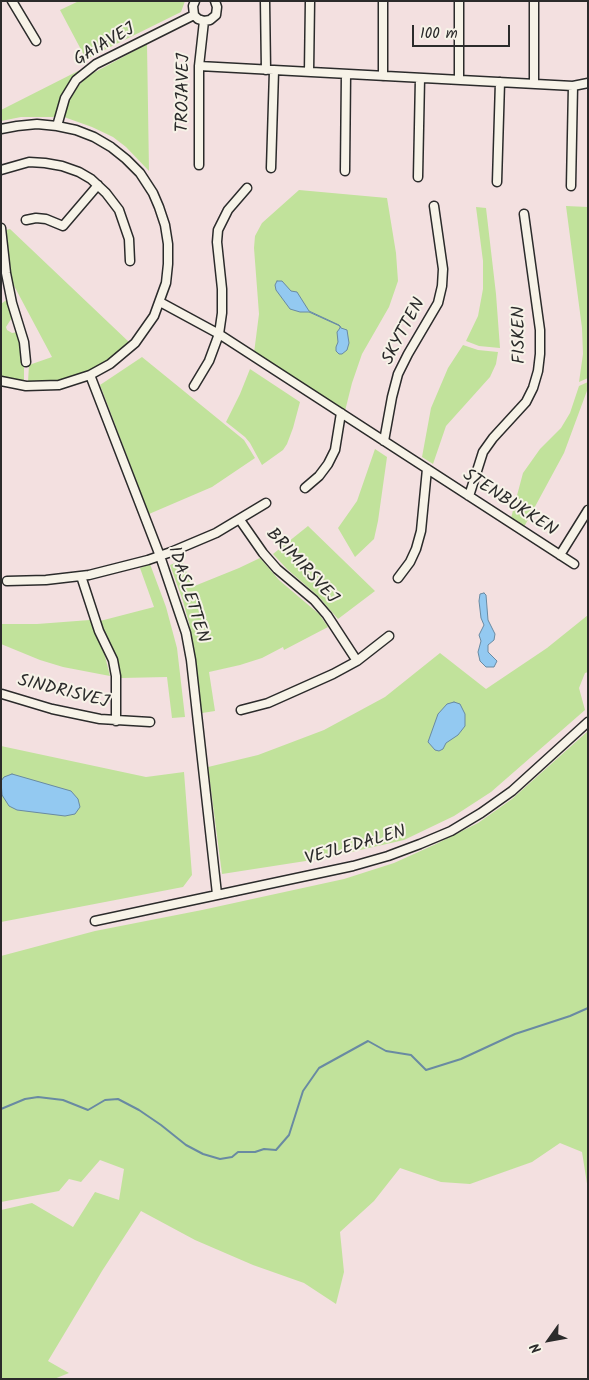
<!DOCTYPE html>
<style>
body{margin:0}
#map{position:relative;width:589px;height:1380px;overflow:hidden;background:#f3e0e0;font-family:Kalam,sans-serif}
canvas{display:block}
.frame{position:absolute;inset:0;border:2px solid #2b2b2b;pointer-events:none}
.north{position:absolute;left:524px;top:1315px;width:50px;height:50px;-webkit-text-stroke:4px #f7f3e8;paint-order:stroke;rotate:238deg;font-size:14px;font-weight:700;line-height:20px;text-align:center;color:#2b2b2b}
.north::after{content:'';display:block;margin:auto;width:18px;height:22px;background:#2b2b2b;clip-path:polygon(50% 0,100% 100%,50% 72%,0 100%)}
.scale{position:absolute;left:412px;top:25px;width:98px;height:22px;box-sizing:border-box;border:2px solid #2b2b2b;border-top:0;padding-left:6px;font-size:15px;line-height:18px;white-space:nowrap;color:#2b2b2b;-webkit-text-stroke:4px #f7f3e8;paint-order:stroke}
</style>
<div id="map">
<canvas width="589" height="1380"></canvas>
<div class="frame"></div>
<div class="north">N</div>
<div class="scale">100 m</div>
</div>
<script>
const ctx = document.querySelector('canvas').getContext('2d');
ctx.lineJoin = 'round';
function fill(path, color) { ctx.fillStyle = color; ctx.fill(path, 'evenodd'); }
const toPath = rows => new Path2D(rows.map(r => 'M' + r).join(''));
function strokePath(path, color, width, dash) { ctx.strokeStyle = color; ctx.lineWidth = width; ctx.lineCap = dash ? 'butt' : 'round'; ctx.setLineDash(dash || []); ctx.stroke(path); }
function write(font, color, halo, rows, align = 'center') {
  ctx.font = font + ' Kalam,sans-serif'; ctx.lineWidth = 4; ctx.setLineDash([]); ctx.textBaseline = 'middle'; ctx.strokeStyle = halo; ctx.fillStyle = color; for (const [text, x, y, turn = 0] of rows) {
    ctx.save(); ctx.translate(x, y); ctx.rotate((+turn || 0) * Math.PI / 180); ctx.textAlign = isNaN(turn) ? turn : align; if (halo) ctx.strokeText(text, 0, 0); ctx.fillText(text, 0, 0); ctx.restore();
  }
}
fill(toPath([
 [79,1,185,1,181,12,86,59,60,10],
 [147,44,149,171,126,147,113,137,92,127,64,117,68,103,77,88,86,77],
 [80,70,65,91,56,117,21,117,1,121,1,110],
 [299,190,387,198,396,253,398,281,389,307,362,354,352,383,345,411,254,353,259,314,254,248,255,236,262,223],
 [566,206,588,207,588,378,579,382,583,354,582,328],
 [476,207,486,208,496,294,500,348,479,346,466,341,478,316,483,289,483,261],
 [10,229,130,343,112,358,85,373,63,380,46,382,28,382,29,365,52,357,12,282,6,230],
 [9,298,13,316,6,327,7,330,12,333,18,332,24,362,24,382,1,377,1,304],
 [463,345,478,350,498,352,496,364,490,377,446,426,433,464,422,457,431,408,448,368],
 [142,357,244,440,255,458,212,487,149,514,100,385],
 [250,369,300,402,293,428,287,444,283,450,262,465,250,443,245,437,226,422,240,394],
 [588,382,588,388,564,453,524,527,511,518,523,473,540,449,561,428,570,413,579,386],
 [375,449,387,457,378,521,374,539,355,557,338,528,357,501],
 [308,526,375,591,338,619,318,596,287,569,273,554],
 [260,558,279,580,319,614,328,627,284,650,283,647,262,658,240,665,209,672,215,711,202,713,190,627,183,601,170,565,182,560,192,587,239,568],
 [150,564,166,607,177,648,185,717,172,718,167,677,121,678,116,655,100,621,154,607,140,568],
 [588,615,588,672,585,673,579,688,585,710,491,792,454,816,404,840,325,858,222,874,208,767,258,755,324,730,385,697,440,653,486,689,547,648],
 [90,620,105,656,110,676,63,667,40,660,1,644,1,624,37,624],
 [588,731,588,1190,582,1152,560,1143,532,1162,470,1184,441,1182,400,1168,374,1201,340,1232,344,1272,336,1304,304,1283,253,1265,195,1240,141,1211,102,1271,48,1361,69,1373,54,1379,1,1379,1,1210,32,1203,73,1227,95,1192,119,1200,124,1169,100,1160,81,1182,69,1179,59,1191,1,1202,1,956,95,931,202,910,344,879,394,863,436,844,478,823,512,799],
 [1,746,146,777,184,772,192,875,183,887,1,922]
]), '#c1e29b');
const water = toPath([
 [277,281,282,281,291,291,297,292,309,311,339,325,340,326,341,328,347,330,349,343,347,350,342,354,339,354,336,351,336,347,338,342,337,332,340,328,340,326,309,312,300,312,290,309,276,290,275,285,277,281],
 [484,593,486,595,488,620,495,634,494,640,488,645,488,652,497,661,494,667,486,667,480,661,478,652,481,641,479,635,484,625,481,618,479,601,480,594,484,593],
 [454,702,460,704,465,714,465,726,458,735,446,743,443,749,439,751,435,750,428,742,438,714,447,704,454,702],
 [12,774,71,791,78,799,80,807,75,814,65,816,17,810,9,806,2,795,1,781,4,777,12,774]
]);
fill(water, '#93c9f1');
strokePath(water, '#698aa2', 1);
strokePath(toPath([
 [1,1109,25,1099,38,1097,63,1100,88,1110,105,1100,118,1099,139,1110,161,1125,186,1145,203,1154,220,1159,232,1157,238,1152,255,1152,264,1149,276,1150,289,1135,303,1091,319,1068,368,1041,386,1051,411,1055,426,1070,461,1059,515,1034,570,1016,588,1008]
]), '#698aa2', 2);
const minor = toPath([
 [12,1,36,41],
 [195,1,193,6,194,15,198,19,204,21,210,20,216,15,217,7,215,1],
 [265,1,266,70],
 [383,1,383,76],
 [199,66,573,86,588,83],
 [309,72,310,1],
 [459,80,459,1],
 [534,84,534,1],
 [57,126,65,98,76,80,96,64,194,15],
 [1,129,17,126,37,124,57,126,76,130,94,137,111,147,126,159,140,173,153,193,159,207,165,225,168,244,168,264,166,283,154,316,135,343,110,364,90,375,59,385,26,386,1,381],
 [199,165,199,66,204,21],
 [271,168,274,71],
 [1,170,29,162,45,163,62,166,79,172,91,179,106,193,119,210,129,239,130,261],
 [345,171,346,74],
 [418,177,420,78],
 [497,182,500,82],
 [571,186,573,86],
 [26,220,36,218,46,219,63,226,98,185],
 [1,228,6,273,12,303,24,342,26,362],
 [160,302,219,334,574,564],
 [90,375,160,556,186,633,191,660,217,894],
 [194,386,209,361,219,334,222,313,222,289,217,242,218,230,228,210,247,188],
 [384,441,392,397,398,374,408,354,438,303,442,286,443,269,434,206],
 [305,488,319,476,328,464,335,450,341,413],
 [469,496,483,452,493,438,526,402,533,388,538,371,540,354,540,330,524,214],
 [240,520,263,553,277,569,314,600,327,615,357,661],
 [560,555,588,510],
 [81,576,99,631,113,660,116,676,116,721],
 [398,578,410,562,416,549,421,531,427,469],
 [7,581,46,580,89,575,148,560,171,552,216,533,266,503],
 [2,694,52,709,100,719,150,722],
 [241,710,268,703,333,674,357,661,389,636],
 [95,921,353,866,388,856,420,844,451,831,481,813,512,791,588,722]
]);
strokePath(minor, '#2b2b2b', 11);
strokePath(minor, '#f7f3e8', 8);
write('18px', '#2b2b2b', '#f7f3e8', [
 ["GAIAVEJ",105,46,-30],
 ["TROJAVEJ",185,93,-89],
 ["SKYTTEN",405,332,-62],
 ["FISKEN",521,335,-91],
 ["STENBUKKEN",509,504,33],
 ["BRIMIRSVEJ",301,567,47],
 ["IDASLETTEN",187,595,72],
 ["SINDRISVEJ",63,693,14],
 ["VEJLEDALEN",356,847,-16]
]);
</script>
